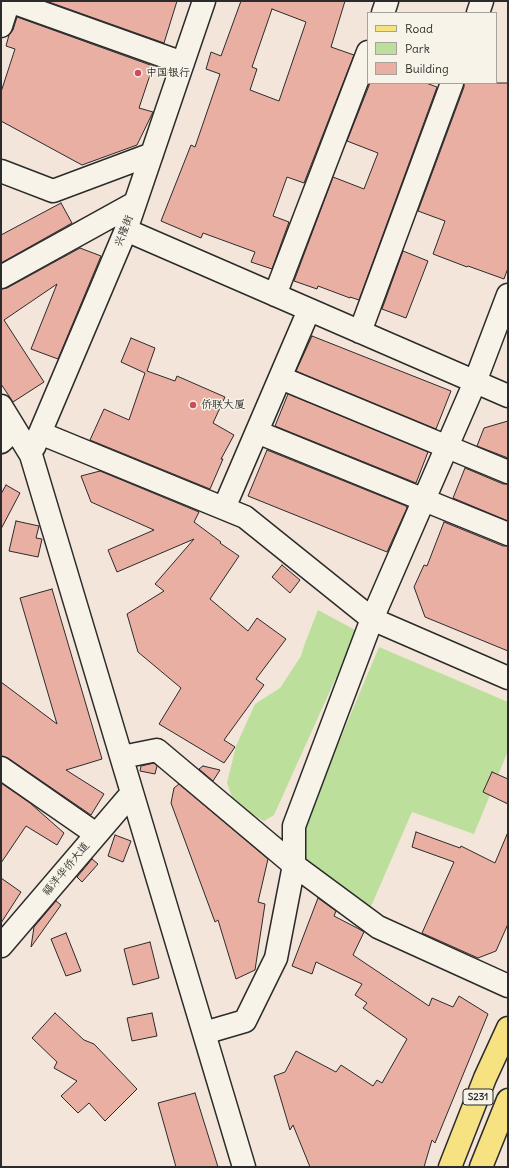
<!DOCTYPE html>
<meta charset="utf-8">
<style>
body{margin:0}
#map{position:relative;width:509px;height:1168px;overflow:hidden;background:#f4e5da;font-family:Delius,sans-serif}
canvas{display:block}
.frame{position:absolute;inset:0;border:2px solid #2b2b2b;pointer-events:none}
.legend{position:absolute;left:367px;top:12px;width:130px;height:72px;box-sizing:border-box;background:#f7f3e8;border:1px solid #a5a39c;margin:0;padding:5px 7px;list-style:none;font-size:12px;color:#2b2b2b}
.legend li{display:flex;align-items:center;gap:8px;height:20px}
.legend b{width:20px;border:1px solid #a5a39c}
</style>
<div id="map">
<canvas width="509" height="1168"></canvas>
<div class="frame"></div>
<ul class="legend">
<li><b style="height:5px;background:#f6e281"></b>Road</li>
<li><b style="height:11px;background:#bce09b"></b>Park</li>
<li><b style="height:11px;background:#e9afa2"></b>Building</li>
</ul>
</div>
<script>
const ctx = document.querySelector('canvas').getContext('2d');
ctx.lineJoin = 'round';
function fill(path, color) { ctx.fillStyle = color; ctx.fill(path, 'evenodd'); }
const toPath = rows => new Path2D(rows.map(r => 'M' + r).join(''));
function strokePath(path, color, width, dash) { ctx.strokeStyle = color; ctx.lineWidth = width; ctx.lineCap = dash ? 'butt' : 'round'; ctx.setLineDash(dash || []); ctx.stroke(path); }
function write(font, color, halo, rows, align = 'center') {
  ctx.font = font + ' Delius,"LXGW WenKai TC",sans-serif'; ctx.lineWidth = 3; ctx.setLineDash([]); ctx.textBaseline = 'middle'; ctx.strokeStyle = halo; ctx.fillStyle = color; for (const [text, x, y, turn = 0] of rows) {
    ctx.save(); ctx.translate(x, y); ctx.rotate((+turn || 0) * Math.PI / 180); ctx.textAlign = isNaN(turn) ? turn : align; if (halo) ctx.strokeText(text, 0, 0); ctx.fillText(text, 0, 0); ctx.restore();
  }
}
fill(toPath([
 [318,610,357,631,274,815,264,821,235,805,227,783,236,746,255,704,280,688,301,656,304,646],
 [379,647,508,702,508,751,474,834,412,812,366,918,301,855,297,842]
]), '#bce09b');
const building = toPath([
 [46,1,177,1,164,43,46,1],
 [241,1,345,1,331,47,354,55,304,183,287,177,273,216,289,222,272,269,251,262,255,252,203,233,201,238,161,221,191,145,195,147,220,74,206,69,211,52,221,56,241,1],
 [272,9,306,22,279,101,250,90,257,69,252,67,272,9],
 [17,17,153,66,139,108,153,112,137,145,82,165,1,121,1,92,15,49,6,46,9,35,13,30,17,17],
 [370,83,426,83,437,87,359,300,350,297,350,298,318,286,317,289,294,281,333,177,364,189,378,153,347,141,370,83],
 [464,83,508,83,508,268,504,279,468,266,467,267,433,254,445,221,418,211,464,87,464,83],
 [61,203,72,223,1,263,1,235,61,203],
 [80,248,101,256,58,359,31,349,57,284,4,320,44,382,13,402,1,384,1,289,7,288,80,248],
 [403,251,428,261,406,318,382,309,403,251],
 [312,336,451,391,436,429,296,371,312,336],
 [131,338,155,348,147,371,175,381,177,376,225,397,213,423,234,435,221,459,223,459,210,489,90,440,104,409,129,420,145,373,121,362,131,338],
 [288,394,428,452,416,483,275,426,288,394],
 [508,421,508,458,477,446,484,428,508,421],
 [267,450,406,506,407,508,387,552,248,496,267,450],
 [465,468,503,484,508,484,508,521,453,498,465,468],
 [100,471,199,512,194,522,221,542,220,543,239,556,210,599,248,631,257,618,286,639,256,679,264,685,224,740,235,747,224,763,159,724,181,688,138,652,127,614,164,591,155,584,194,539,117,572,108,550,154,530,91,502,81,476,100,471],
 [6,485,20,493,1,529,1,494,6,485],
 [16,521,39,526,36,538,42,539,38,557,9,551,16,521],
 [444,522,503,546,508,546,508,651,425,617,414,587,424,565,427,566,444,522],
 [282,565,300,580,290,593,272,577,282,565],
 [52,589,102,759,66,770,104,794,91,815,8,758,1,756,1,682,57,724,20,598,52,589],
 [154,763,157,766,155,774,140,771,141,766,154,763],
 [203,766,220,770,213,781,199,769,203,766],
 [492,772,508,779,508,804,483,792,492,772],
 [1,783,30,803,64,833,57,845,26,826,1,863,1,783],
 [179,784,268,859,258,902,265,904,255,970,236,979,218,920,215,922,171,803,174,788,179,784],
 [416,832,460,848,461,846,495,863,508,832,508,924,496,951,478,958,422,933,454,862,412,847,416,832],
 [115,835,131,841,123,862,108,856,115,835],
 [92,859,98,864,82,882,77,877,92,859],
 [1,878,21,892,1,923,1,878],
 [318,898,336,911,334,916,359,929,364,932,353,955,429,1006,432,998,453,1007,459,996,488,1014,435,1143,432,1140,424,1167,310,1167,293,1125,290,1130,274,1076,285,1072,296,1051,336,1072,341,1065,373,1086,377,1080,382,1083,407,1039,363,1008,367,1003,355,995,362,984,316,962,312,974,292,966,318,898],
 [56,901,61,905,31,947,34,927,56,901],
 [66,933,81,971,66,976,51,939,66,933],
 [150,942,159,978,133,985,124,949,150,942],
 [55,1013,84,1040,94,1044,137,1089,105,1121,89,1103,78,1113,61,1096,77,1081,54,1068,57,1062,32,1038,55,1013],
 [152,1013,157,1036,132,1041,127,1018,152,1013],
 [195,1093,218,1167,176,1167,158,1103,195,1093]
]);
fill(building, '#e9afa2');
strokePath(building, '#2b2b2b', 1);
const minor = toPath([
 [383,13,387,1],
 [478,13,482,1],
 [1,26,9,1,183,63],
 [1,171,53,191,152,154],
 [126,230,508,396],
 [1,277,135,203],
 [275,295,368,52],
 [360,332,452,83],
 [281,378,508,472],
 [1,406,31,455,244,1167],
 [257,432,508,534],
 [40,433,245,517,372,619,508,678],
 [1,442,15,429],
 [34,447,126,230,204,1],
 [224,508,309,310],
 [122,757,157,750,294,865,378,927,508,986],
 [1,768,96,834],
 [1,946,132,793],
 [204,1033,245,1021,276,958,294,865,294,826,372,619,475,382,508,295]
]);
const major = toPath([
 [450,1167,485,1078,508,1028],
 [481,1167,508,1100]
]);
strokePath(minor, '#2b2b2b', 25);
strokePath(major, '#2b2b2b', 25);
strokePath(minor, '#f7f3e8', 22);
strokePath(major, '#f6e281', 22);
for (const [x, y, r, color] of [
 [138,73,4,"#d1495b"],
 [193,405,4,"#d1495b"]
]) { const dot = new Path2D(); dot.arc(x, y, r, 0, 2 * Math.PI); ctx.fillStyle = color; ctx.fill(dot); strokePath(dot, '#f7f3e8', 1.5); }
for (const [x, y, w] of [
 [478,1097,30]
]) { const box = new Path2D(); box.roundRect(x - w / 2, y - 8, w, 16, 3); ctx.fillStyle = '#f7f3e8'; ctx.fill(box); strokePath(box, '#2b2b2b', 1); }
write('bold 10px', '#2b2b2b', null, [
 ["S231",478,1097]
]);
write('11px', '#2b2b2b', '#f7f3e8', [
 ["中国银行",146,73],
 ["侨联大厦",201,405]
], 'left');
write('11px', '#2b2b2b', '#f7f3e8', [
 ["兴隆街",124,231,-69],
 ["福洋华侨大道",66,869,-50]
]);
</script>
